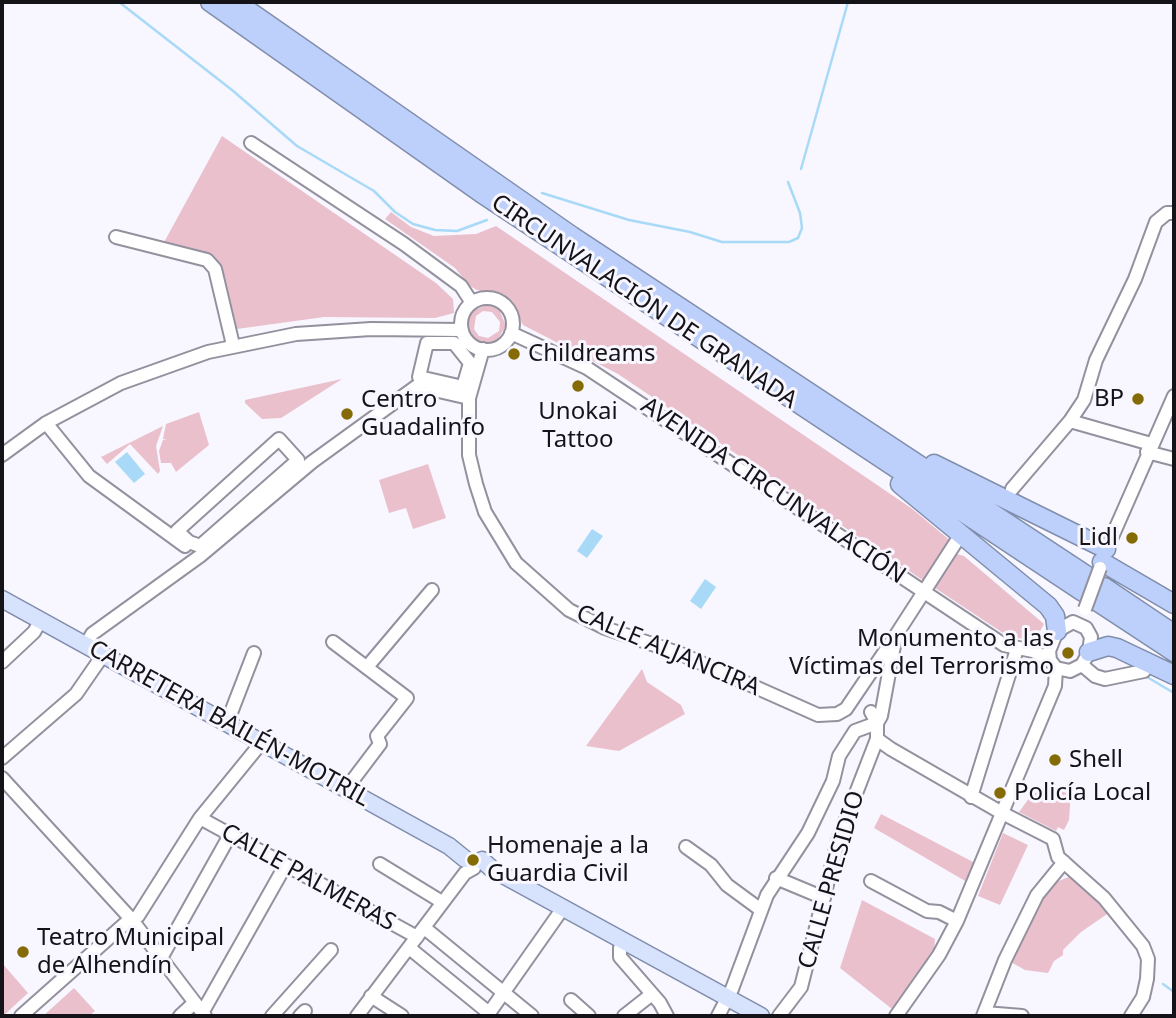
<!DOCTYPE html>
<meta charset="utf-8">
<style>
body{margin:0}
#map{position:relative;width:1176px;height:1018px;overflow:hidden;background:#f8f6fe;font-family:"Noto Sans",sans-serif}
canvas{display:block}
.frame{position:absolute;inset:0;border:4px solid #141317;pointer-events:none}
</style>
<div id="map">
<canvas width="1176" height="1018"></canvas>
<div class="frame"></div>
</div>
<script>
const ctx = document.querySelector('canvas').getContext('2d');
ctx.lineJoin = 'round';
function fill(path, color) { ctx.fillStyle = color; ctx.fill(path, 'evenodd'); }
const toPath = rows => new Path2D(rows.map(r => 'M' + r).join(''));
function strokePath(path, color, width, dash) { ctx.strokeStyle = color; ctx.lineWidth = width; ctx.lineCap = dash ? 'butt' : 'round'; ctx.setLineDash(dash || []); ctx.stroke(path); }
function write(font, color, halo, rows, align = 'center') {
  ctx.font = font + ' "Noto Sans",sans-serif'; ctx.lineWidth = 6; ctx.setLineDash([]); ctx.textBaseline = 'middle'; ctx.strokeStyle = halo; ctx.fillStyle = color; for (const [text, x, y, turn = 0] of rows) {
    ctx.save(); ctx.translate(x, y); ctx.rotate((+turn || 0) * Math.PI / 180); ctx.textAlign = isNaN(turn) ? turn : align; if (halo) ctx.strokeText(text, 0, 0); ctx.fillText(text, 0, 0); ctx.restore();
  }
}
fill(toPath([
 [222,136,436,283,453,299,454,313,435,318,324,317,237,329,217,262,207,254,195,250,162,246],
 [391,212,411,227,434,236,476,234,496,226,911,508,952,542,924,581,618,374,523,325,505,295,477,290,470,286,455,268,385,219],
 [488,304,499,309,506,326,496,342,482,344,471,337,467,324,471,312],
 [483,311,492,312,500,322,499,331,488,338,479,336,474,329,476,316],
 [342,379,281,418,262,419,245,403,245,400],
 [199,412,209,445,176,472,171,463,161,463,159,451,163,440,167,439,163,439,166,424],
 [163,426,156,446,160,471,158,474,130,444,107,464,101,457],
 [428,464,446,518,413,529,406,508,389,513,379,480],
 [957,554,964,556,1044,624,1035,640,1009,637,935,588],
 [642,669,647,682,681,705,685,714,619,751,586,746],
 [1046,785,1071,792,1069,820,1064,830,1058,827,1056,831,1019,812,1030,797],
 [881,814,975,863,967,882,874,828],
 [1003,833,1028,845,1000,905,978,896],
 [1071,876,1110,912,1081,932,1063,950,1063,955,1054,961,1048,973,1025,970,1009,961,1040,897,1056,882],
 [862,900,935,939,934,951,892,1009,840,968],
 [2,963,28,993,3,1016,2,1016],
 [74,988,95,1011,89,1016,43,1016]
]), '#eac0cd');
fill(toPath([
 [127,452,145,474,134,483,115,462],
 [592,529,603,536,587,558,577,551],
 [705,579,716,587,701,609,690,601]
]), '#a8daf8');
strokePath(toPath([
 [119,2,232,90,297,146,374,191,395,212,413,224,435,230,457,231,487,220],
 [801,169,848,2],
 [542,193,629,220,690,232,722,242,789,242,798,238,802,228,800,213,788,182],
 [1147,677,1174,693],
 [1163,984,1174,992]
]), '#a8daf8', 2.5);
const minor = toPath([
 [251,143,404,244,461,286,472,303],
 [116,237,207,260,215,269,233,345],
 '461 324a26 26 0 1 1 52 0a26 26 0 1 1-52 0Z',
 [511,333,587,368,1004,645,1033,651,1050,660,1056,668,1070,671,1082,665,1089,652,1091,637,1086,628,1073,622,1057,631,1049,651,1050,660],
 [427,343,454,343,470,363,463,387,419,377,427,343],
 [483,349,469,398,469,455,476,484,485,512,516,563,569,610,605,628,681,654,818,715,837,714,846,709,896,635],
 [1070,421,1151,444],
 [46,423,89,476,185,546],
 [279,439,298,460,200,546,189,542,177,531,279,439],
 [1147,452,1174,459],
 [2,455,46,423,121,383,208,352,296,334,371,329,462,330],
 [1012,489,1070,421,1084,400,1096,360,1135,279,1156,222,1167,213,1174,213],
 [1104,555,1174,396],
 [333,642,407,698,377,736,380,744,346,789],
 [86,645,92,634,200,556,312,462,417,386,469,398],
 [2,662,34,632,41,620],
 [1082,665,1095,676,1105,679,1144,671],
 [367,667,432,590],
 [871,712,877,723,877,739,891,749,1002,813],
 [227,723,254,653],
 [2,758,76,694,103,655],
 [2,778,132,920,205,1016],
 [971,797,1017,649],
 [1006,815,1053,839,1058,857,1104,898,1143,946,1148,959,1147,979,1143,997,1131,1016],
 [200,818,417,937],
 [686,847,711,865,727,885,761,910],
 [380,864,442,902],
 [776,878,824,898],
 [871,881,927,911,939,912,957,921],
 [427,930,532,1016],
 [624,942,620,948,620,957,660,1003,667,1016],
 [413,951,489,1013],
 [161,958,230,835],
 [371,996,402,1016],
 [571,1000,589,1016],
 [202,1013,285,866],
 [985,1013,1022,1016],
 [21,1016,128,921,138,916,200,818,262,742],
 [180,1016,193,1004],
 [272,1016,331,950],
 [300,1016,305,1011],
 [357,1016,465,873,474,868],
 [487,1016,563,908],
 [624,1016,652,994],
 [718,1016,732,989,767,895,808,833,833,781,839,756,855,731,877,723,881,716,896,635,956,542],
 [779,1016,801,987,839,837,877,739],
 [896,1016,939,955,957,921,1055,686,1056,668],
 [983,1016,1005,960,1037,895,1064,862]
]);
const major = toPath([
 [2,599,449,846,465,859],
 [482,860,492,869,761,1016]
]);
const highway = toPath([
 [210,2,481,193,1083,592],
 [236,2,572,236,1089,577],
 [934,464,1106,549],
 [900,484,1048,606,1055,616,1057,631],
 [1102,562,1174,604],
 [1104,587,1174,634],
 [1098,602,1174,652],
 [1089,652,1108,646,1117,648,1174,675]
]);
strokePath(minor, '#94919e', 16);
strokePath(major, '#818eab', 19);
strokePath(highway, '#818eab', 21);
strokePath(minor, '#fff', 12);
strokePath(major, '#d7e3fd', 16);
strokePath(highway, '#bcd0fb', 18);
const minorBridge = toPath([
 [1085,609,1100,568]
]);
strokePath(minorBridge, '#94919e', 16, []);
strokePath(minorBridge, '#fff', 12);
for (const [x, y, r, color] of [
 [514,354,7,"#856b06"],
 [578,386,7,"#856b06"],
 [1138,399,7,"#856b06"],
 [347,414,7,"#856b06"],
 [1132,538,7,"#856b06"],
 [1068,653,7,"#856b06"],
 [1055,760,7,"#856b06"],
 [1000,793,7,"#856b06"],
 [473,860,7,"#856b06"],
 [23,952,7,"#856b06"]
]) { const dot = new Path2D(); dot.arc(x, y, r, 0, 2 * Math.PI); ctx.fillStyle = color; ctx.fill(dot); strokePath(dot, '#f8f6fe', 2.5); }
write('24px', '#141317', '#f8f6fe', [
 ["CIRCUNVALACIÓN DE GRANADA",644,302,34],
 ["AVENIDA CIRCUNVALACIÓN",773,491,34],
 ["CALLE ALJANCIRA",668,651,23],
 ["CARRETERA BAILÉN-MOTRIL",229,724,29],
 ["CALLE PALMERAS",308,878,29],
 ["CALLE PRESIDIO",832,880,-74]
]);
write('24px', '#141317', '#f8f6fe', [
 ["Childreams",528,354],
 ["BP",1124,399,"right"],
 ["Centro",361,400],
 ["Guadalinfo",361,428],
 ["Unokai",578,412,"center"],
 ["Tattoo",578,440,"center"],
 ["Lidl",1118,538,"right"],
 ["Monumento a las",1054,639,"right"],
 ["Víctimas del Terrorismo",1054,667,"right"],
 ["Shell",1069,760],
 ["Policía Local",1014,793],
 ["Homenaje a la",487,846],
 ["Guardia Civil",487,874],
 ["Teatro Municipal",37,938],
 ["de Alhendín",37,966]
], 'left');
</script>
